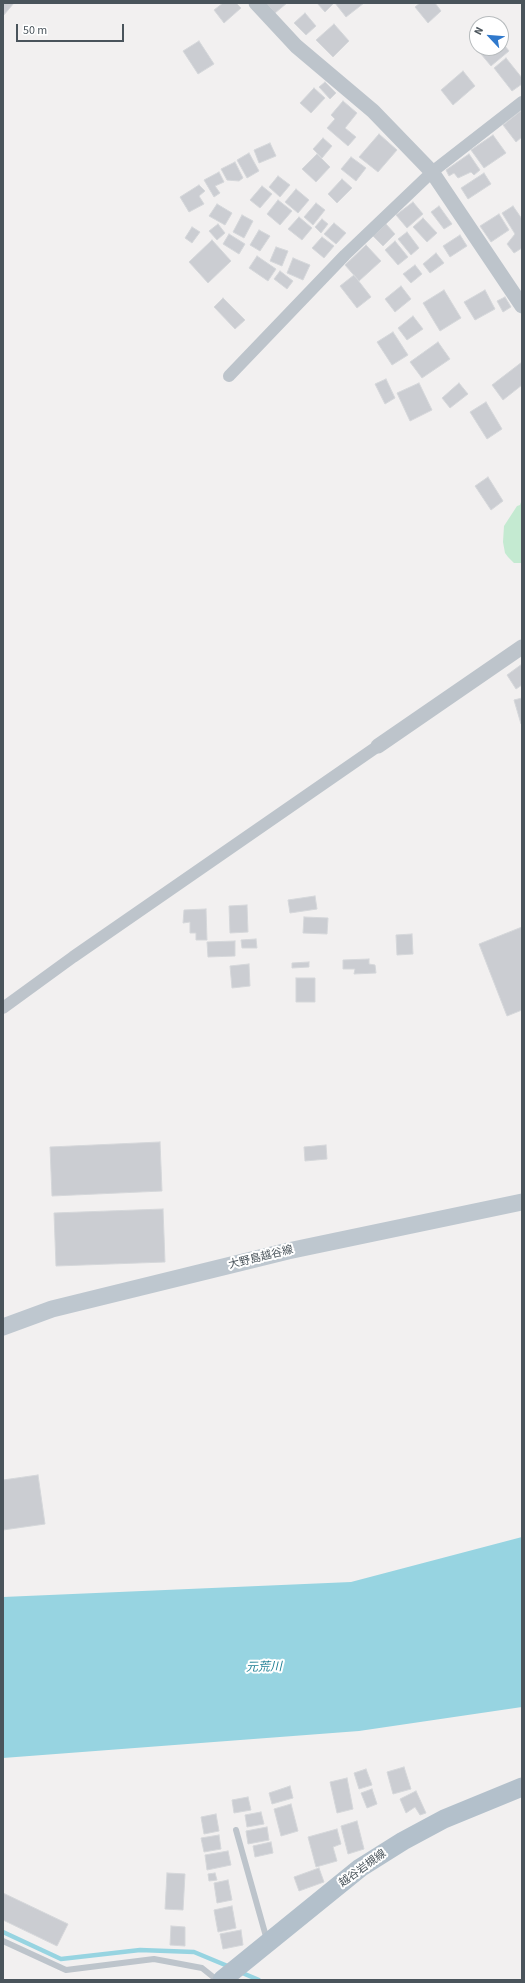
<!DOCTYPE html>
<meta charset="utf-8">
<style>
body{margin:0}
#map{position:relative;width:525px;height:1983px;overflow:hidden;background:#f2f0f0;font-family:"Source Sans 3",sans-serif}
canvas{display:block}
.frame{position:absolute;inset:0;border:4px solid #4a545b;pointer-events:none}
.north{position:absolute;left:469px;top:16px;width:40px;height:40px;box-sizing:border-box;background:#fff;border:1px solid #b7bbbd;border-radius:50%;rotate:296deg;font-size:11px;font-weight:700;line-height:16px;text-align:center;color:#4a545b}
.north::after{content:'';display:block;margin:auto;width:14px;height:18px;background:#3079cc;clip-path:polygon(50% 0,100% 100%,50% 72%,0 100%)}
.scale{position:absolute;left:16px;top:24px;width:108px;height:18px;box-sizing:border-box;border:2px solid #4a545b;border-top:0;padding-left:5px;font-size:12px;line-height:14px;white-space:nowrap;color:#4a545b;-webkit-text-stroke:3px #fff;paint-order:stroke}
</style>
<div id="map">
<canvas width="525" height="1983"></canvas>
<div class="frame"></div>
<div class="north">N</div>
<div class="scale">50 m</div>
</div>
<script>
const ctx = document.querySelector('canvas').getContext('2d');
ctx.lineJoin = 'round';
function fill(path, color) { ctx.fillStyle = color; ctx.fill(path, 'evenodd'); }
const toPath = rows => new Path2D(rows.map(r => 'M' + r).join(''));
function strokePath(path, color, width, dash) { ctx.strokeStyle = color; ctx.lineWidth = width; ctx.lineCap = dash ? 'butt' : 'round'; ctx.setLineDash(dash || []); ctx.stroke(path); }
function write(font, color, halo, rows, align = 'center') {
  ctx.font = font + ' "Source Sans 3","Noto Sans JP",sans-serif'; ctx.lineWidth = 4; ctx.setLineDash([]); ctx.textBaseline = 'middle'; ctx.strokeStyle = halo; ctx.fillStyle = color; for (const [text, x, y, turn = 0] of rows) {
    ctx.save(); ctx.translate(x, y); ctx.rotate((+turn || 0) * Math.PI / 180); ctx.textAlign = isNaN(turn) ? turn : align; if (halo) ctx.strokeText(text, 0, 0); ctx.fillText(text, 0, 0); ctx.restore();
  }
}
fill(toPath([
 [522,499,522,563,514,563,508,557,505,553,503,542,504,526,517,506,520,505]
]), '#c4ead1');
fill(toPath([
 [522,1537,522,1707,359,1731,3,1758,3,1597,351,1582]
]), '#97d4e1');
strokePath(toPath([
 [3,1932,61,1959,140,1950,194,1952,230,1967],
 [240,1972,259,1980]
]), '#97d4e1', 4.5);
const building = toPath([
 [3,3,14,3,3,16,3,3],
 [223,3,236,3,241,8,224,23,214,10,223,3],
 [266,3,287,3,275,13,266,3],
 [317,3,332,3,333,4,325,12,317,3],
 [335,3,364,3,346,17,335,3],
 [420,3,435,3,441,11,428,23,415,7,420,3],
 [305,13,316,26,306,35,294,23,305,13],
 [334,24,349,41,333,57,316,40,334,24],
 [199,41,214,64,198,74,183,51,199,41],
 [501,41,509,51,491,66,481,54,489,48,501,48,501,41],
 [506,58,522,78,522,84,512,91,494,68,506,58],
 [463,71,475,86,453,105,441,90,463,71],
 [325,82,336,93,330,99,319,87,325,82],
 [314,88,325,98,311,113,300,103,314,88],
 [343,101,357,113,345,128,356,137,348,146,327,128,335,119,331,115,343,101],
 [522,110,522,137,516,142,503,125,522,110],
 [379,134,397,150,378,172,359,157,379,134],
 [493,135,506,153,484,168,471,150,493,135],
 [323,138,332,146,322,158,313,149,323,138],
 [270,143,276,156,259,163,254,150,270,143],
 [249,153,259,171,247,178,237,160,249,153],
 [317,154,330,167,316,182,302,169,317,154],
 [469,154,480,170,474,175,471,172,458,178,454,173,449,176,446,170,469,154],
 [351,157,366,168,356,181,341,169,351,157],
 [235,162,243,178,239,181,227,180,221,169,235,162],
 [219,172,224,182,215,186,220,193,214,197,204,180,219,172],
 [484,173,491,184,468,199,461,188,484,173],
 [278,176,290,185,280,197,269,187,278,176],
 [342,179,352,188,337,203,328,194,342,179],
 [199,185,205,191,199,196,204,204,189,212,180,197,199,185],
 [262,186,272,194,260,208,250,200,262,186],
 [296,189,309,200,298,213,285,202,296,189],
 [278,200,292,211,280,225,267,214,278,200],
 [413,202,423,214,407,228,396,215,413,202],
 [316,203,325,210,313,225,304,217,316,203],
 [217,204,232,213,225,225,209,216,217,204],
 [439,206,452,224,444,229,431,212,439,206],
 [513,206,522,219,522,248,514,253,507,244,515,234,502,213,513,206],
 [499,214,509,230,491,242,480,226,499,214],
 [242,215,253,221,244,238,233,232,242,215],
 [299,217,312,228,302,240,288,229,299,217],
 [423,218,437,233,427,242,413,227,423,218],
 [322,219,328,224,321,233,315,227,322,219],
 [334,223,346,233,336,244,324,234,334,223],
 [218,224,225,233,217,240,209,231,218,224],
 [386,224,395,234,383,246,373,236,386,224],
 [192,227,200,232,192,243,185,238,192,227],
 [259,230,270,236,260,251,250,245,259,230],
 [407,232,419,248,411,255,398,239,407,232],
 [229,234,245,244,239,254,223,244,229,234],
 [460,235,467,246,450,257,443,246,460,235],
 [322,237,334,246,324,258,312,248,322,237],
 [212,240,231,261,208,283,189,262,212,240],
 [395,241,408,257,398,265,385,250,395,241],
 [366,245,381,261,359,281,345,265,366,245],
 [276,247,288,251,282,266,270,261,276,247],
 [436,253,444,263,430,273,423,264,436,253],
 [257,256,276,269,268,281,249,268,257,256],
 [293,258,310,265,303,280,287,273,293,258],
 [415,265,422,274,411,283,403,274,415,265],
 [280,271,293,281,287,289,274,279,280,271],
 [354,275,371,297,357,308,340,286,354,275],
 [401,286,411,299,395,312,385,299,401,286],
 [444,290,461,318,440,331,423,303,444,290],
 [485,290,495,309,475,320,464,302,485,290],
 [505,297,511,307,503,312,497,301,505,297],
 [223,298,245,320,235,329,214,307,223,298],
 [413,316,423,329,407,340,398,328,413,316],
 [393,332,408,355,392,365,377,342,393,332],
 [438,342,450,359,422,378,410,362,438,342],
 [522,362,522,385,503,400,492,385,522,362],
 [386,379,395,398,385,404,375,384,386,379],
 [419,383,432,410,410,421,397,393,419,383],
 [459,383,468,394,450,408,442,398,459,383],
 [486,402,502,429,487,439,470,412,486,402],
 [488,477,503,501,491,510,475,486,488,477],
 [522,664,522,685,516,689,507,675,522,664],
 [522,698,522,724,521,724,514,700,522,698],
 [315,896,317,909,290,913,288,900,315,896],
 [247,905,248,932,230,933,229,906,247,905],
 [206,909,207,940,196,940,196,933,190,933,190,922,183,923,184,910,206,909],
 [304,917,328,918,327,934,303,933,304,917],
 [522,927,522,1010,507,1016,479,944,522,927],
 [412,934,413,954,397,955,396,935,412,934],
 [256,939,257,948,242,948,241,940,256,939],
 [235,941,235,956,208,957,207,942,235,941],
 [369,959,369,964,375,965,376,973,354,974,355,969,343,969,343,960,369,959],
 [309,962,309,967,292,968,292,963,309,962],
 [249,964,250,986,232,988,230,966,249,964],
 [296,978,315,978,315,1002,296,1002,296,978],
 [160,1142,162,1191,52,1196,50,1147,160,1142],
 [326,1145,327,1159,305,1161,304,1147,326,1145],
 [163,1209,165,1262,56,1266,54,1213,163,1209],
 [38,1475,45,1524,3,1530,3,1480,38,1475],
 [404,1767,411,1789,393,1794,387,1772,404,1767],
 [366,1769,372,1785,359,1789,354,1773,366,1769],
 [347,1778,353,1809,337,1813,330,1782,347,1778],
 [290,1786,293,1798,272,1804,269,1793,290,1786],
 [372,1789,377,1804,367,1808,361,1793,372,1789],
 [416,1791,426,1813,420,1815,415,1807,406,1813,400,1799,416,1791],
 [248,1797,251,1810,234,1813,232,1800,248,1797],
 [291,1804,298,1831,281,1836,274,1809,291,1804],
 [261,1812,264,1824,247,1827,245,1815,261,1812],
 [216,1814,219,1831,204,1834,201,1817,216,1814],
 [357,1821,364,1849,348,1854,341,1826,357,1821],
 [267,1827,269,1840,248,1844,246,1831,267,1827],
 [337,1829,341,1844,333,1847,337,1861,316,1867,308,1837,337,1829],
 [219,1835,221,1849,204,1852,201,1838,219,1835],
 [271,1842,273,1853,255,1857,253,1846,271,1842],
 [228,1851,231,1865,207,1870,205,1855,228,1851],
 [319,1868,324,1882,299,1891,294,1877,319,1868],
 [167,1873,185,1874,183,1910,165,1909,167,1873],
 [215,1873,217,1880,209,1881,208,1874,215,1873],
 [228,1880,232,1900,217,1903,214,1883,228,1880],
 [3,1893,68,1924,57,1946,3,1920,3,1893],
 [232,1906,236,1928,218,1932,214,1910,232,1906],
 [171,1926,185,1927,185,1946,170,1945,171,1926],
 [241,1930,243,1945,223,1949,220,1934,241,1930]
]);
fill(building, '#cbcdd2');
strokePath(building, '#d5d7da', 1);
strokePath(toPath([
 [236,1830,267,1940],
 [3,1941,66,1970,154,1959,202,1968,217,1980]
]), '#bdc4cb', 6);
strokePath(toPath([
 [229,376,345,255,432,172,522,102],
 [3,1008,73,957,378,746]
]), '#bdc4cb', 12);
strokePath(toPath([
 [256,3,296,46,373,111,432,172,522,306],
 [378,746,522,647]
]), '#bdc4cb', 15);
strokePath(toPath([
 [3,1327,52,1309,288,1251,522,1202]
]), '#bec7cf', 17);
strokePath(toPath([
 [222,1980,360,1868,403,1841,444,1819,522,1787]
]), '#b3c0cb', 19);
write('11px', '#4a545b', '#fff', [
 ["大野島越谷線",261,1258,-14],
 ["越谷岩槻線",363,1869,-36]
]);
write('italic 12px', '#1d7e93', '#fff', [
 ["元荒川",264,1668,-1]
]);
</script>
